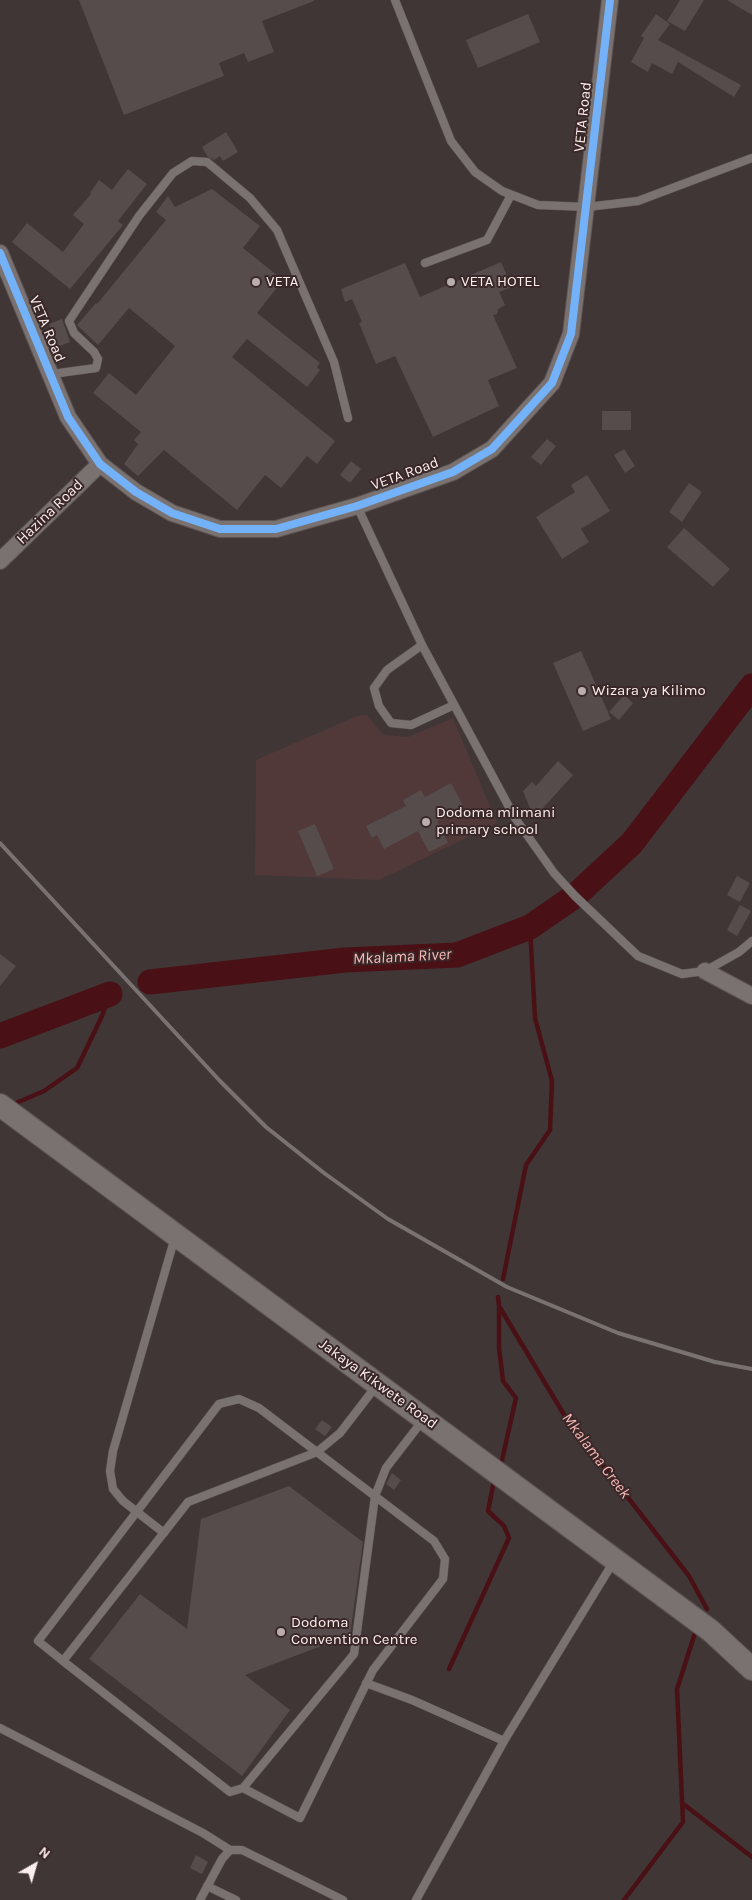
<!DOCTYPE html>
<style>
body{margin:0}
#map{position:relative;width:752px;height:1900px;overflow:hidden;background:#413636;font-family:Karla,sans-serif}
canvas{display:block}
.north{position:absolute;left:10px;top:1840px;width:50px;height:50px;-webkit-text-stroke:4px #3a2828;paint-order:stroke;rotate:38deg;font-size:14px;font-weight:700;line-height:20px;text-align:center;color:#fbeeed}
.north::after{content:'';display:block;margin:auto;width:18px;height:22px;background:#fbeeed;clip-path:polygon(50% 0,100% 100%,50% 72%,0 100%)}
</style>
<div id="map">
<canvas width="752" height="1900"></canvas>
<div class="north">N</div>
</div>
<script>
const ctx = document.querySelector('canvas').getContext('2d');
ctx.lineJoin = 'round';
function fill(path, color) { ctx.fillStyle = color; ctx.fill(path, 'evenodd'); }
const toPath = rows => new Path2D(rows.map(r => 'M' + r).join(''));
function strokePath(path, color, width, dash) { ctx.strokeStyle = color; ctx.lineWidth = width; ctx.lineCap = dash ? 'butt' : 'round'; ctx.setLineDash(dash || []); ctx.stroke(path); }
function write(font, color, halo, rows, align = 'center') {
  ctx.font = font + ' Karla,sans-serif'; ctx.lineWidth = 4; ctx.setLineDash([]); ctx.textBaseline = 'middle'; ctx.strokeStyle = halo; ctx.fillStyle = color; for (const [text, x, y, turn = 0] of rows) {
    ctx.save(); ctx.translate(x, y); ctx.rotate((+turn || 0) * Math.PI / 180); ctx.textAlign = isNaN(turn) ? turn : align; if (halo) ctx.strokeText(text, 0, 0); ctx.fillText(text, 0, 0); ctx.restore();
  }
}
fill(toPath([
 [367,715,383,735,408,737,453,718,497,823,379,880,255,875,256,760,357,716]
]), '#513939');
strokePath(toPath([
 [16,1103,44,1091,77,1068,102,1016,110,994],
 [503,1279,526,1165,550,1130,552,1081,535,1018,530,927],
 [498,1297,499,1306,566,1418,689,1576,707,1609],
 [499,1308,499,1348,503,1381,516,1398,502,1460],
 [449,1669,509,1538,504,1526,488,1511,494,1481],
 [682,1803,752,1857],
 [624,1900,683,1822,677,1689,696,1630]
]), '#491015', 4.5);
strokePath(toPath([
 [150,982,345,960,457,955,530,927,575,896,632,843,752,686],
 [0,1036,110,994]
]), '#491015', 25);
fill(toPath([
 [79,0,314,0,314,1,262,21,274,52,248,62,244,53,219,63,224,76,124,115],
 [680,0,704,0,685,31,667,21],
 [727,0,752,0,752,15],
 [528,14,540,42,478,68,466,40],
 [656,14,670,24,658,40,741,85,734,97,678,62,672,74,652,63,648,72,631,62,644,38,641,36],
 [226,132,238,152,223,161,220,156,214,160,208,157,202,147],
 [128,169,147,184,118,221,123,225,70,289,12,242,27,223,63,252,84,224,73,215,91,194,90,193,99,180,112,190],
 [212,189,260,226,243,248,283,280,257,313,320,363,317,367,320,370,307,387,247,339,232,357,335,441,317,464,307,456,281,488,265,475,237,510,164,450,138,476,124,464,138,444,134,440,141,432,93,393,109,373,136,395,175,346,129,308,98,345,77,325,96,303,97,304,166,220,156,212,168,196,175,207],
 [501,262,512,287,499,292,505,305,498,309,497,314,493,315,517,368,488,380,499,406,433,437,395,356,376,364,359,323,362,322,353,301,352,299,345,302,341,289,405,263,420,297],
 [62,319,70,342,57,347,49,324],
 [602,411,631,411,631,430,602,430],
 [547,439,556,446,541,465,531,457],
 [624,449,635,466,625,473,614,455],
 [351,461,361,469,350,483,340,475],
 [587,475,610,511,581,529,589,542,562,559,536,517,575,492,571,485],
 [689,483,702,492,682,522,669,512],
 [684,528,730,569,713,587,667,547],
 [581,651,611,719,583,731,553,663],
 [624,695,633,703,619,720,609,712],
 [558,761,573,775,534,818,523,791,532,782,536,786],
 [451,783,464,807,437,821,448,843,429,852,418,831,384,849,377,835,372,838,366,826,406,806,403,800,421,790,425,797],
 [315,824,334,869,317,876,298,831],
 [737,876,750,883,740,902,727,895],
 [740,905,751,911,737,936,727,930],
 [0,954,16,966,0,986],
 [322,1420,332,1427,325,1436,315,1429],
 [392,1473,401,1480,394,1490,386,1484],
 [289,1486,363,1542,350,1635,245,1675,290,1710,242,1776,89,1659,140,1594,187,1629,201,1519],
 [196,1855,208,1862,202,1874,190,1868]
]), '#564c4c');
const lane = toPath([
 [395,0,451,141,475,172,502,191,538,205,587,207,638,201,752,158],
 [425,263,487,240,511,195],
 [52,374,96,368,98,359,94,352,74,333,69,321,139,216,173,173,192,161,207,162,250,198,277,230,334,362,348,418],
 [357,506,422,645,515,818,554,873,575,896,638,956,682,974,705,971,739,952,752,941],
 [422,645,387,670,374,688,379,706,391,723,411,725,454,705],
 [377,1385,340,1433,317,1452,188,1502,63,1661,230,1792,243,1788,354,1654,375,1496,386,1468,423,1420],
 [164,1533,123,1501,113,1489,110,1471,113,1451,175,1237],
 [63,1661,38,1641,219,1404,239,1399,259,1408,434,1541,445,1559,443,1579,373,1670,300,1818,243,1788],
 [366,1683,412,1700,504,1741],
 [0,1728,203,1833,230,1850],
 [207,1886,236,1900],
 [200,1900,222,1859,230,1850,242,1850,343,1900],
 [416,1900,504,1741,614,1561]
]);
const street = toPath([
 [0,253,68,417,100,464,136,492,172,513,220,529,276,529,357,506,453,472,492,449,552,383,571,334,610,0],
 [0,561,100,464],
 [705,971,752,996]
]);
const secondary = toPath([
 [0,1105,711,1631,752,1669]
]);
strokePath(lane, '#5e5454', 9);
strokePath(street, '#5e5454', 18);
strokePath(secondary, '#5e5454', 24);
strokePath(lane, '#7a7271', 8);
strokePath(street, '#7a7271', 16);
strokePath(secondary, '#7a7271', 22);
strokePath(toPath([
 [0,843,220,1081,266,1127,324,1173,388,1219,507,1287,618,1333,715,1362,752,1369]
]), '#7a7272', 4);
strokePath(toPath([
 [0,253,68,417,100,464,136,492,172,513,220,529,276,529,357,506,453,472,492,449,552,383,571,334,610,0]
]), '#73b2f8', 8);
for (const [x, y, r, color] of [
 [256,282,5,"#baaead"],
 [451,282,5,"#baaead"],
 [582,691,5,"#baaead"],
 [426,822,5,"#baaead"],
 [281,1632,5,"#baaead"]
]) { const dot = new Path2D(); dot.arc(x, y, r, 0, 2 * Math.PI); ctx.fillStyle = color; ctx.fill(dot); strokePath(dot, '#3a2828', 2); }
write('15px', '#fbeeed', '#3a2828', [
 ["VETA Road",583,117,-84],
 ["VETA Road",47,329,67],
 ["VETA Road",405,474,-20],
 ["Hazina Road",50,512,-44],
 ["Jakaya Kikwete Road",378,1384,36]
]);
write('15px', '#fbeeed', '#3a2828', [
 ["VETA",266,282],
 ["VETA HOTEL",461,282],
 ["Wizara ya Kilimo",592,691],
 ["Dodoma mlimani",436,813],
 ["primary school",436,830],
 ["Dodoma",291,1623],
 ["Convention Centre",291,1640]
], 'left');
write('italic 16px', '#f8b9b7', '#3a2828', [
 ["Mkalama River",402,957,-3],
 ["Mkalama Creek",596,1456,53]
]);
</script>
